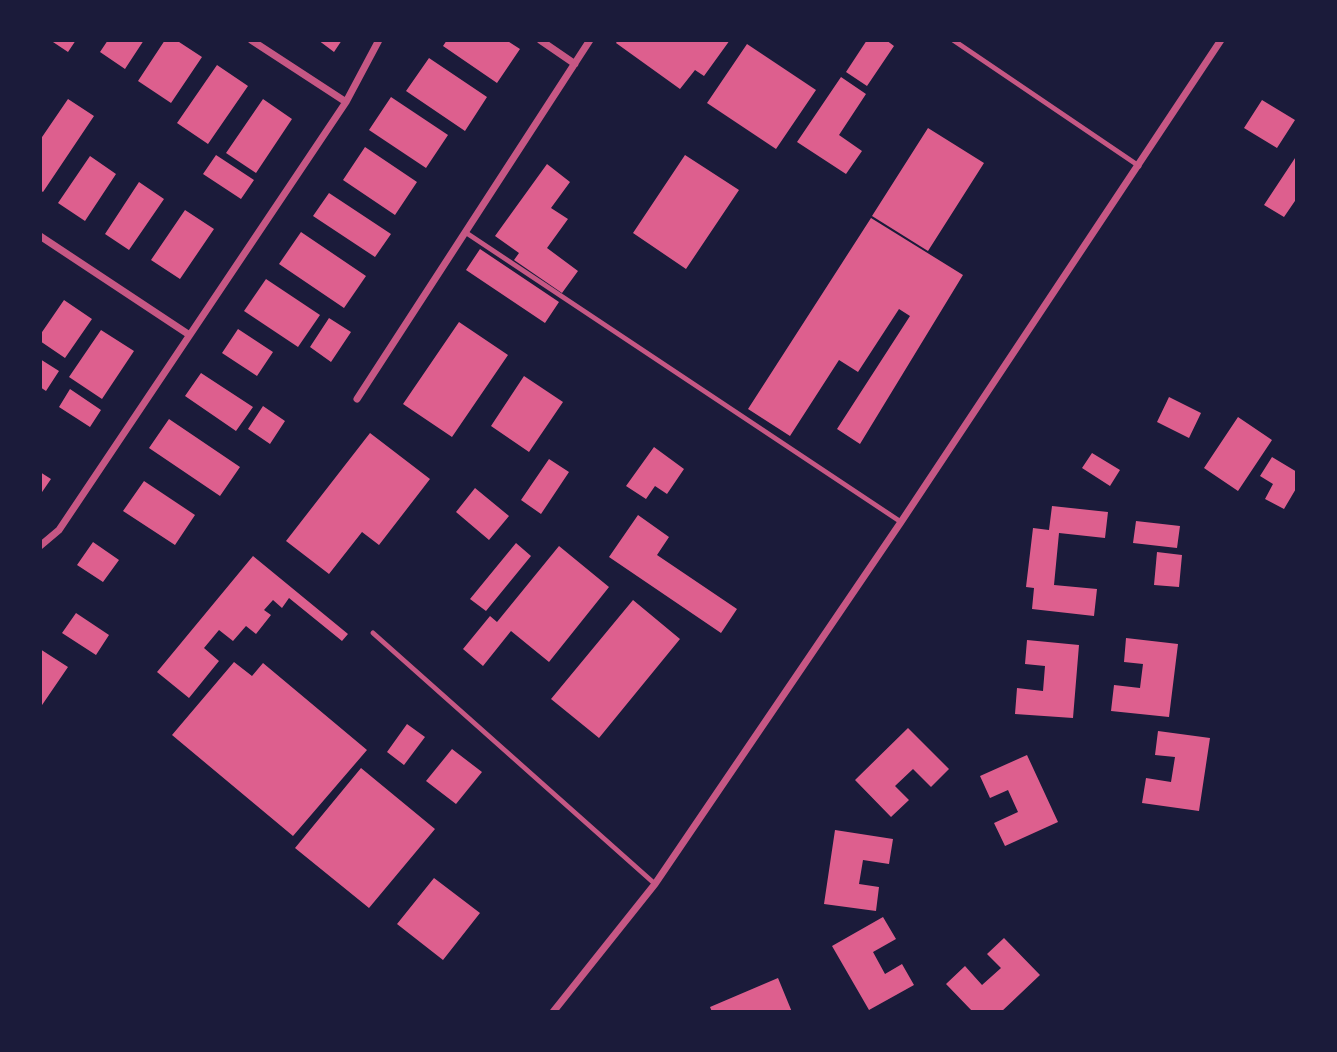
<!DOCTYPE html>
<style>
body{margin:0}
#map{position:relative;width:1337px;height:1052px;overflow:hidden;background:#1b1b3a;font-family:Commissioner,sans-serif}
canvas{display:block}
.frame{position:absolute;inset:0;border:42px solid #1b1b3a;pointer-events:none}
</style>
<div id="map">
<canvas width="1337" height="1052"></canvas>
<div class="frame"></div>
</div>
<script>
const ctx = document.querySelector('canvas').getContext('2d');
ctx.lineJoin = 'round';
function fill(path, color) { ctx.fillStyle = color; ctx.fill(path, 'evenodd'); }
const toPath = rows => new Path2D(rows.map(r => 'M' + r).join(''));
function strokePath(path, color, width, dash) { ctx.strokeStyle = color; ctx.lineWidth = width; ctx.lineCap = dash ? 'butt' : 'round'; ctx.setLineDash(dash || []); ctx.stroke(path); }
fill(toPath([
 [50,40,76,40,68,52],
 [108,40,144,40,125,69,100,52],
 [165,40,176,40,202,57,171,103,138,81],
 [318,40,342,40,334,52],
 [447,40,506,40,520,49,497,83,443,46],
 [618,40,730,40,704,76,695,70,680,89,616,43],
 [867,40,886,40,894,46,867,86,846,72],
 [747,44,816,90,776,149,707,103],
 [429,58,487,97,465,131,406,91],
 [217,65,248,86,208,144,177,123],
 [841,77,866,94,839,135,862,151,846,174,797,142],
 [391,97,448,135,426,168,369,130],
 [68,99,94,116,43,192,40,190,40,140],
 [263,99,292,119,256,173,226,153],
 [1262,100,1295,120,1277,148,1244,128],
 [928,128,984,163,928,251,872,216],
 [365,147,417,182,395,215,343,180],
 [216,155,254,180,241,199,203,174],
 [685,155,739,190,686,269,633,233],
 [1297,155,1297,198,1284,217,1264,205],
 [90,156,116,174,85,221,58,203],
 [547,164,570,182,551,208,568,219,547,248,578,271,562,293,514,260,519,253,495,236],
 [139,182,164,199,129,250,105,234],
 [329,193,391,234,375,257,313,216],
 [185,210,214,229,180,279,151,260],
 [871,218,963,275,860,444,837,429,910,316,899,309,858,372,839,360,790,436,748,409],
 [301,232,366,276,344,308,279,264],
 [480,249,559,302,545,323,466,270],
 [266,279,320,315,298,347,244,311],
 [64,300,92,319,65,358,40,341,40,335],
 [329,318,351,332,331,362,310,347],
 [459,322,508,355,452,437,403,404],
 [238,329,273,352,257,376,222,353],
 [101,330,134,351,102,399,69,377],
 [40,359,59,371,46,391,40,387],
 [201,373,253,407,236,431,185,396],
 [524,376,563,402,529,452,491,426],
 [70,389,101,410,90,427,59,407],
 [1169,397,1201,413,1189,438,1157,422],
 [263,406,285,421,270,444,248,429],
 [1238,417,1272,440,1238,491,1204,468],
 [169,419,240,467,220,496,149,448],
 [370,433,430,479,379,545,362,532,329,574,286,541],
 [654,447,684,469,667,494,655,486,646,499,626,486],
 [1092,453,1120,470,1110,486,1082,468],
 [1272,457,1297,472,1297,487,1284,509,1265,499,1273,484,1260,476],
 [549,459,569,472,541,514,521,500],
 [40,472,51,479,40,495],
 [144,481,195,515,175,545,123,511],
 [475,488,509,516,489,540,456,512],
 [1052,506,1108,512,1105,538,1059,533,1054,585,1097,589,1094,616,1032,609,1034,588,1026,587,1033,528,1049,530],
 [638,515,669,537,657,555,737,609,721,633,609,557],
 [1136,521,1180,526,1177,548,1133,543],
 [93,542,119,560,103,582,77,565],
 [516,543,531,556,486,611,470,599],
 [559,546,609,587,549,662,511,631,483,666,463,649,490,616,497,622],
 [1157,552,1182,555,1179,587,1154,585],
 [253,556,348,634,342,641,289,598,282,608,273,600,264,610,271,615,256,634,246,626,233,641,219,630,204,648,219,661,189,698,157,672],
 [633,600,680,639,599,738,551,699],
 [76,613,109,635,96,655,62,633],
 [1126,638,1178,644,1169,717,1111,711,1114,685,1140,688,1143,664,1124,662],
 [1027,640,1079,645,1073,718,1015,714,1017,688,1043,691,1045,666,1025,664],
 [40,649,68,667,40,708],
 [234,662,252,676,263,663,367,750,293,836,172,735],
 [407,724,425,737,404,765,387,752],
 [908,728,949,769,931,787,913,769,895,786,909,800,891,817,855,780],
 [1158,731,1210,738,1199,811,1142,803,1146,778,1171,782,1175,757,1155,755],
 [452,749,482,772,456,804,426,781],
 [1027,755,1058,822,1005,846,994,823,1018,812,1008,790,990,798,980,776],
 [361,768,435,829,369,908,295,848],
 [835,830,893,839,889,864,863,860,859,884,879,887,876,911,824,904],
 [434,878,480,913,443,960,397,924],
 [883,917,896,939,873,952,885,974,902,964,914,985,869,1010,832,946],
 [1004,938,1040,975,1001,1012,973,1012,946,984,965,966,982,985,1001,968,987,954],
 [778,978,792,1012,712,1012,710,1007]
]), '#dd5f8e');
strokePath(toPath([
 [953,40,1139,166],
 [465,232,901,522],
 [373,633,655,884]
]), '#c65784', 5);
strokePath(toPath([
 [251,40,346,102],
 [540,40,575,64],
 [40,236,188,334],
 [357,399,590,40],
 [40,546,59,530,346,102,379,40],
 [553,1012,655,884,901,522,1221,40]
]), '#c65784', 7);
</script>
